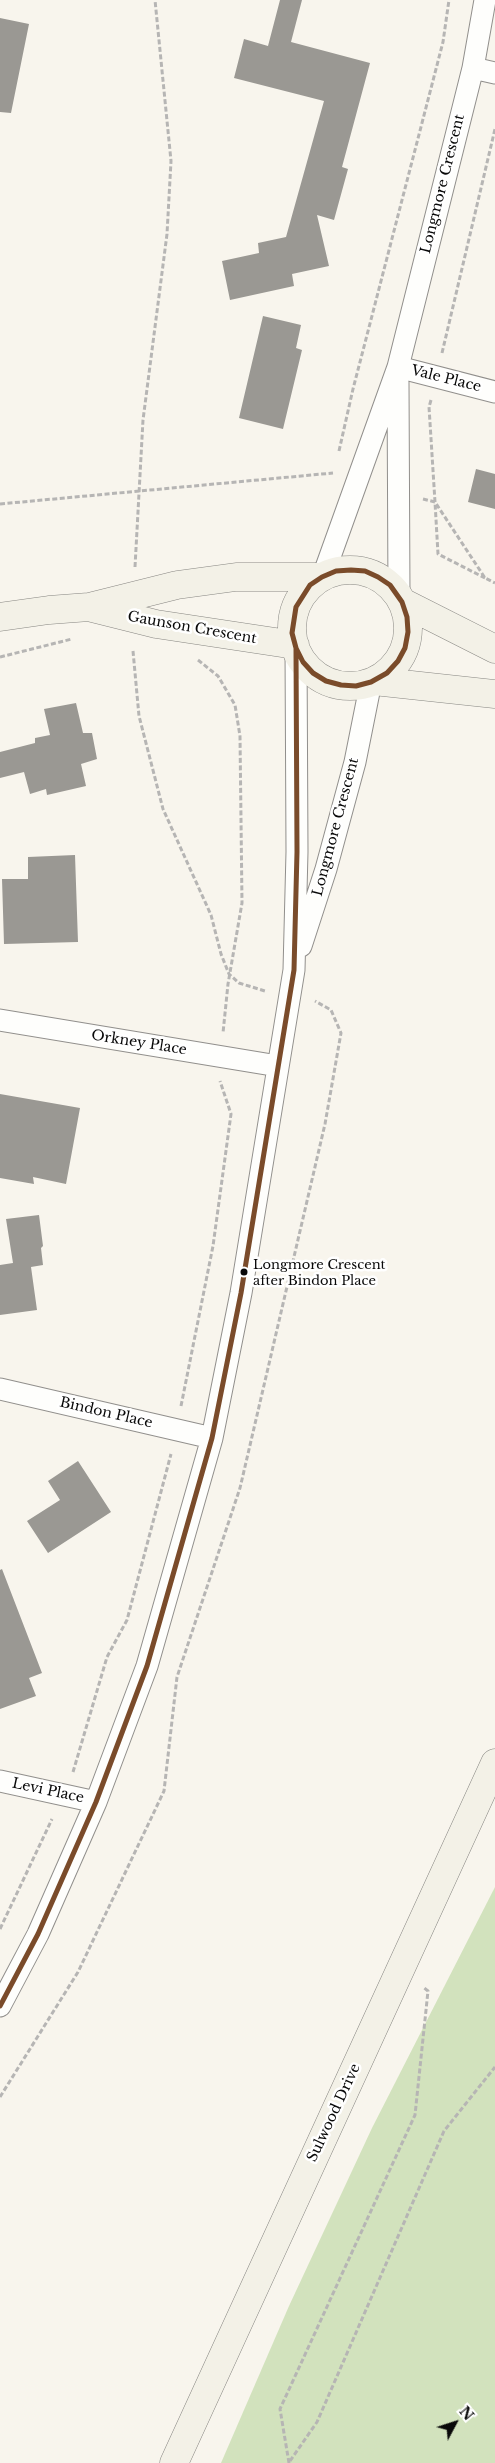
<!DOCTYPE html>
<style>
body{margin:0}
#map{position:relative;width:495px;height:2463px;overflow:hidden;background:#f8f5ed;font-family:"Libre Baskerville",serif}
canvas{display:block}
.north{position:absolute;left:430px;top:2398px;width:50px;height:50px;-webkit-text-stroke:4px #fff;paint-order:stroke;rotate:50deg;font-size:14px;font-weight:700;line-height:20px;text-align:center;color:#090909}
.north::after{content:'';display:block;margin:auto;width:18px;height:22px;background:#090909;clip-path:polygon(50% 0,100% 100%,50% 72%,0 100%)}
</style>
<div id="map">
<canvas width="495" height="2463"></canvas>
<div class="north">N</div>
</div>
<script>
const ctx = document.querySelector('canvas').getContext('2d');
ctx.lineJoin = 'round';
function fill(path, color) { ctx.fillStyle = color; ctx.fill(path, 'evenodd'); }
const toPath = rows => new Path2D(rows.map(r => 'M' + r).join(''));
function strokePath(path, color, width, dash) { ctx.strokeStyle = color; ctx.lineWidth = width; ctx.lineCap = dash ? 'butt' : 'round'; ctx.setLineDash(dash || []); ctx.stroke(path); }
function write(font, color, halo, rows, align = 'center') {
  ctx.font = font + ' "Libre Baskerville",serif'; ctx.lineWidth = 5; ctx.setLineDash([]); ctx.textBaseline = 'middle'; ctx.strokeStyle = halo; ctx.fillStyle = color; for (const [text, x, y, turn = 0] of rows) {
    ctx.save(); ctx.translate(x, y); ctx.rotate((+turn || 0) * Math.PI / 180); ctx.textAlign = isNaN(turn) ? turn : align; if (halo) ctx.strokeText(text, 0, 0); ctx.fillText(text, 0, 0); ctx.restore();
  }
}
fill(toPath([
 [495,1887,495,2463,221,2463,289,2306,372,2128]
]), '#d2e2bd');
fill(toPath([
 [280,0,302,0,291,42,370,63,342,167,348,169,334,220,317,215,329,266,292,274,294,286,230,300,222,261,259,253,258,243,286,237,324,101,234,78,244,39,268,46],
 [0,18,29,24,11,113,0,112],
 [263,316,301,325,296,348,302,350,283,429,239,418],
 [476,469,495,474,495,509,468,502],
 [76,703,83,733,92,733,97,759,81,764,86,786,47,795,46,789,30,794,24,772,0,778,0,752,35,743,35,738,50,735,44,709],
 [75,855,78,942,4,944,2,879,28,879,28,857],
 [0,1094,80,1108,66,1184,33,1177,34,1184,0,1178],
 [39,1215,43,1246,41,1248,43,1265,31,1267,37,1310,0,1315,0,1265,13,1263,6,1219],
 [78,1461,111,1512,48,1553,27,1521,60,1500,48,1481],
 [2,1569,42,1673,29,1678,36,1696,0,1709,0,1570]
]), '#9a9893');
const street = toPath([
 [473,68,495,73],
 [398,367,495,392],
 [398,382,399,596],
 [323,576,398,367,473,68,485,0],
 [301,946,326,869,355,762,371,682],
 [0,1020,278,1066],
 [0,1389,212,1438],
 [0,1781,96,1802],
 [0,2006,38,1934,96,1802,147,1666,212,1438,241,1293,294,970,297,852,296,648]
]);
const secondary = toPath([
 '292 628a58 58 0 1 1 116 0a58 58 0 1 1-116 0Z',
 [402,602,495,649],
 [92,608,156,624,295,645],
 [0,617,49,610,89,607,177,585,236,577,321,577],
 [374,681,495,694],
 [174,2463,495,1763]
]);
strokePath(street, '#918f8c', 23);
strokePath(secondary, '#878682', 29);
strokePath(toPath([
 [442,353,495,129],
 [431,400,429,407,435,502,485,578,495,583],
 [339,451,353,389,443,42,449,0],
 [423,499,435,502,438,554,485,578],
 [0,504,333,473],
 [135,567,143,420,167,234,171,161,155,0],
 [133,651,139,716,163,809,211,915,221,954,229,974,239,983,265,991],
 [0,657,72,639],
 [198,660,218,676,235,705,240,736,242,903,228,984,223,1033],
 [181,1406,213,1246,231,1114,220,1081],
 [73,1772,107,1657,127,1620,171,1454],
 [0,1929,52,1819],
 [0,2097,78,1972,164,1791,177,1677,240,1488,325,1124,341,1033,331,1010,315,1001],
 [290,2461,317,2422,444,2131,495,2067],
 [289,2463,280,2409,415,2115,428,1991,423,1987]
]), '#b6b5b4', 3, [5, 2.5]);
strokePath(street, '#fefefc', 21);
strokePath(secondary, '#f3f1e7', 28);
strokePath(toPath([
 [0,2006,38,1934,96,1802,147,1666,212,1438,241,1293,294,970,297,852,296,648,292,633,296,607,310,585,322,577,336,571,351,570,365,571,378,577,390,585,402,602,407,617,408,632,405,648,398,661,387,673,371,682,356,686,341,685,326,681,313,673,303,662,296,648]
]), '#7a4b2a', 5);
for (const [x, y, r, color] of [
 [244,1272,4.5,"#090909"]
]) { const dot = new Path2D(); dot.arc(x, y, r, 0, 2 * Math.PI); ctx.fillStyle = color; ctx.fill(dot); strokePath(dot, '#fff', 2); }
write('13px', '#090909', '#fff', [
 ["Longmore Crescent",253,1265],
 ["after Bindon Place",253,1281]
], 'left');
write('14px', '#090909', '#fff', [
 ["Longmore Crescent",443,184,-76],
 ["Vale Place",446,379,14],
 ["Gaunson Crescent",192,628,10],
 ["Longmore Crescent",336,827,-75],
 ["Orkney Place",139,1043,9],
 ["Bindon Place",106,1413,13],
 ["Levi Place",48,1791,12],
 ["Sulwood Drive",334,2113,-65]
]);
</script>
